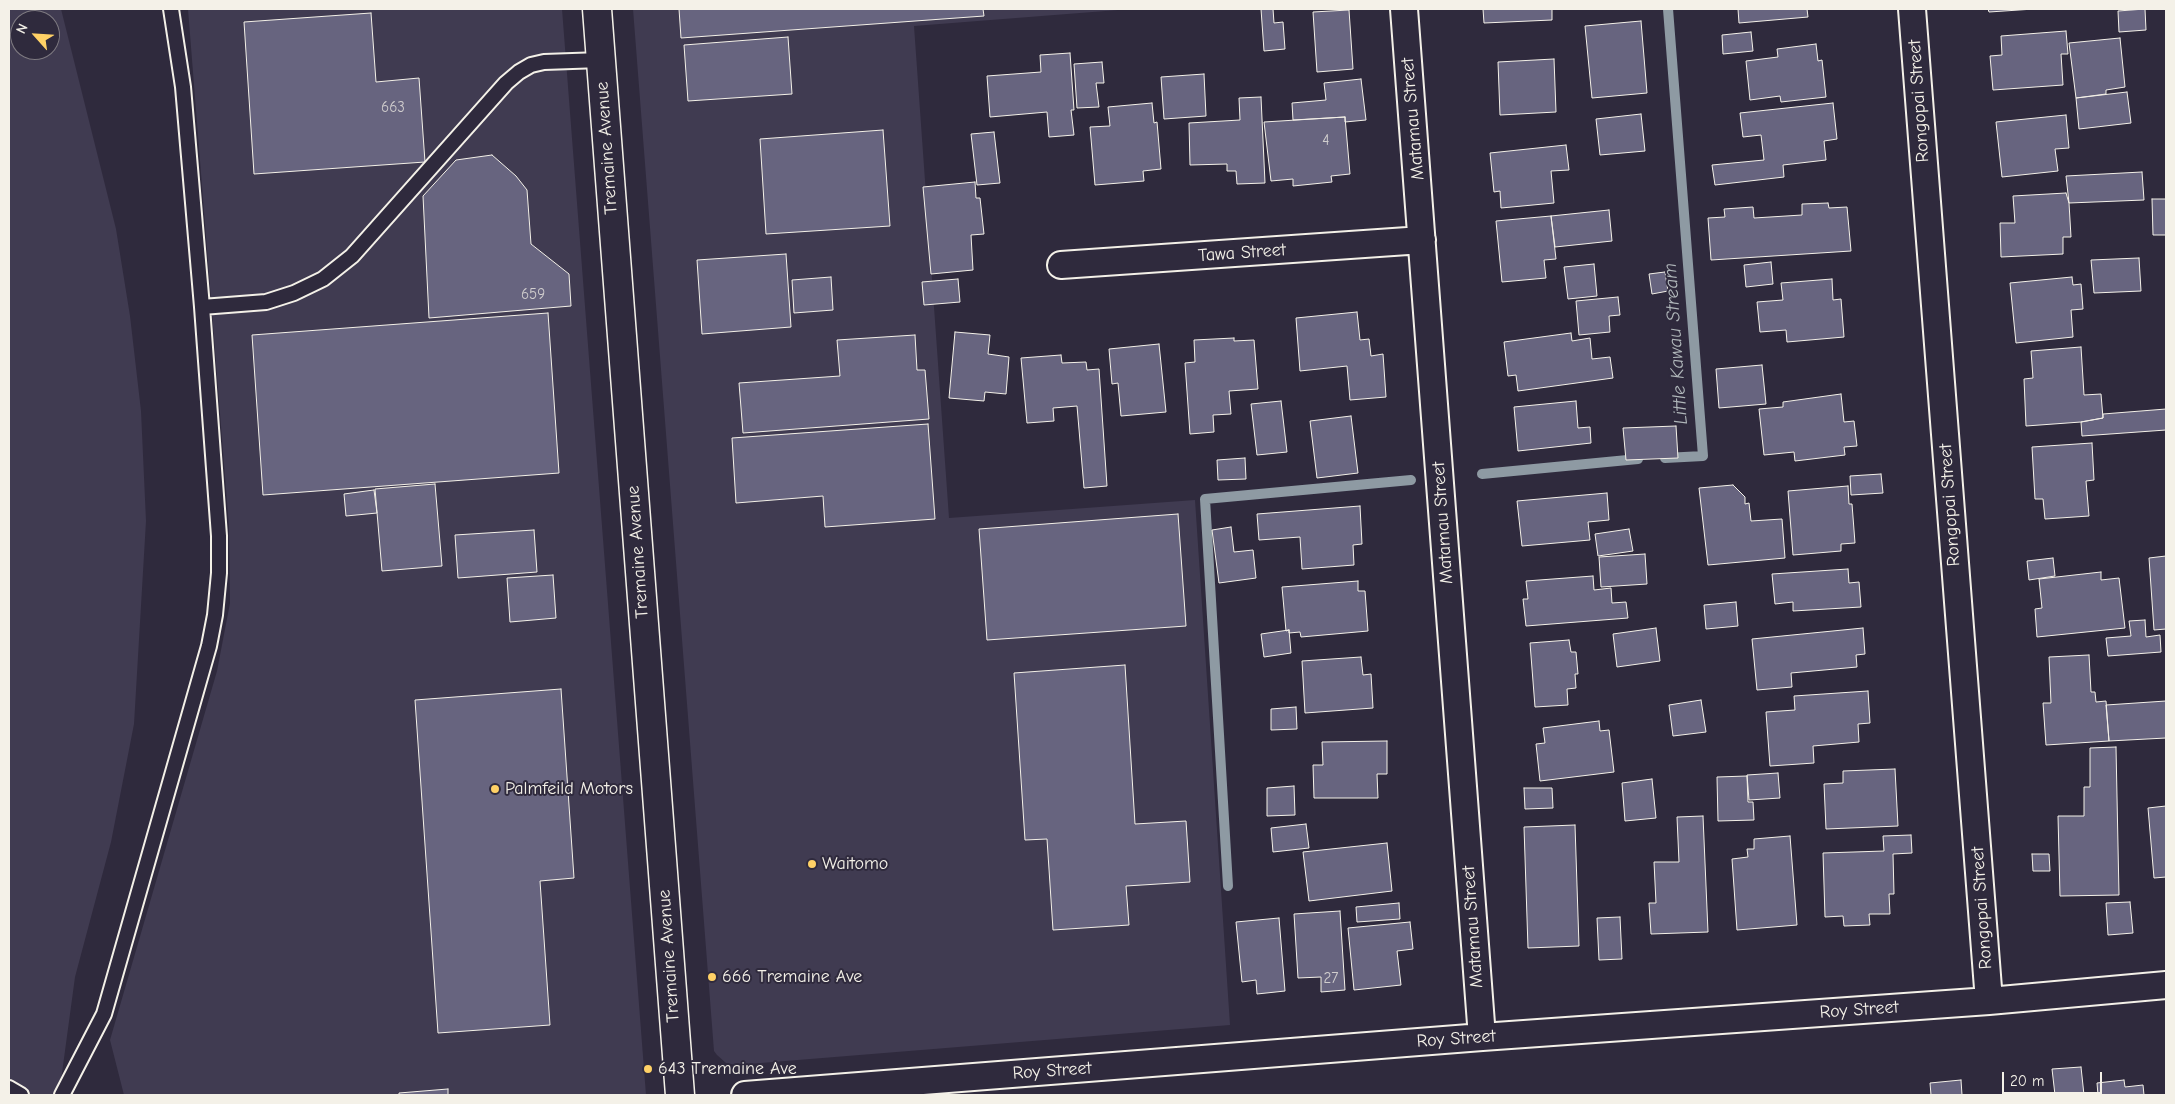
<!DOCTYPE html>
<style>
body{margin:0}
#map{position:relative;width:2175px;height:1104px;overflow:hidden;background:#2f2a3d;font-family:"Comic Neue",sans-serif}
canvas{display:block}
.frame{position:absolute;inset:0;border:10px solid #f4f1e8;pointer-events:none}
.north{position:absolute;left:10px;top:10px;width:50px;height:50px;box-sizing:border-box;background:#2f2a3d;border:1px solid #7e7a81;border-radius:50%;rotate:296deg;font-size:14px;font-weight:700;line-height:20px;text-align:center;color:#f4f1e8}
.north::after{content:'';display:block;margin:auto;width:18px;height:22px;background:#ffd166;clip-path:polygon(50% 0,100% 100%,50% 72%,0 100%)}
.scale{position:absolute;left:2002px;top:1072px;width:100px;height:22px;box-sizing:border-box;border:2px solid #f4f1e8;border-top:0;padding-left:6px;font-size:15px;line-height:18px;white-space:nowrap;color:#f4f1e8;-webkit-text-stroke:4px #2f2a3d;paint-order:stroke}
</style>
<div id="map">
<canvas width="2175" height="1104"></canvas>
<div class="frame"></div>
<div class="north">N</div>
<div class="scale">20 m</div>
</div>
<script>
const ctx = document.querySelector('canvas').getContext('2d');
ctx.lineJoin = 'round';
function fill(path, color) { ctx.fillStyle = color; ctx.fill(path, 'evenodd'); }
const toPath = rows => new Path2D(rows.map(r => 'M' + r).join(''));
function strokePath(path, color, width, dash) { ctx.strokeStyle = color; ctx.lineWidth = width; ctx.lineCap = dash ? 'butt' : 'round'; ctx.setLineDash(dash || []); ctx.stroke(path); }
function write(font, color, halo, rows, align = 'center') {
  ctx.font = font + ' "Comic Neue",sans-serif'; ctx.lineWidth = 4; ctx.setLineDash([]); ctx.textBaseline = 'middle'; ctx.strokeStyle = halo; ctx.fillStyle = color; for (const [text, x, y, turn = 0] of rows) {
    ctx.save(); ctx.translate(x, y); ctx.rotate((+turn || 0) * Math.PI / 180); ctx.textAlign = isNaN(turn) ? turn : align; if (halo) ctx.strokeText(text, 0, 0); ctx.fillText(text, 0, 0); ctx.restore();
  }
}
fill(toPath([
 [9,9,61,9,116,229,130,316,141,411,146,521,134,724,111,842,75,977,59,1095,9,1095],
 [20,20,50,20,50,50,20,50],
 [188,9,562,9,646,1095,124,1095,110,1040,217,671,230,603,229,527],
 [633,9,1131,9,914,26,949,518,1195,500,1230,1025,736,1065,726,1063,717,1055,714,1051]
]), '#403b51');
strokePath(toPath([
 [1665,458,1703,456,1668,9],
 [1482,474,1638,459],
 [1228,886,1205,499,1411,480]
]), '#8e9aa3', 10);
const building = toPath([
 [679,9,983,9,984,16,681,38,679,9],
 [1261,9,1273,9,1274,23,1283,22,1285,49,1264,51,1261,9],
 [1483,9,1552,9,1552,20,1484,23,1483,9],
 [1738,9,1807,9,1808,17,1739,23,1738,9],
 [1988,9,2034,9,1989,12,1988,9],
 [2145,9,2146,30,2119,32,2118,11,2145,9],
 [1349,10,1353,69,1317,72,1313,12,1349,10],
 [371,13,376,82,419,78,425,162,254,174,244,22,371,13],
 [1641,21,1647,93,1592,98,1585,26,1641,21],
 [2066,31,2068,54,2061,54,2063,85,1993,90,1990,56,2002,55,2001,36,2066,31],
 [1751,32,1753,51,1723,54,1722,35,1751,32],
 [788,37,792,94,688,101,684,45,788,37],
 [2120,38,2125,87,2106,90,2106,94,2076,98,2069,43,2120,38],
 [1816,44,1818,61,1822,60,1826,97,1781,102,1780,96,1750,100,1746,61,1778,57,1777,49,1816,44],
 [1070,53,1074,110,1071,110,1074,135,1049,137,1047,112,990,117,987,76,1041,72,1040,55,1070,53],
 [1554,59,1556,112,1500,115,1498,62,1554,59],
 [1102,62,1104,83,1096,83,1099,107,1077,108,1074,64,1102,62],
 [1204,74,1206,116,1164,119,1161,77,1204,74],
 [1361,79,1366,120,1345,122,1345,117,1293,120,1292,103,1326,100,1324,83,1361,79],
 [2127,92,2131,123,2079,129,2076,98,2127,92],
 [1261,97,1265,183,1237,184,1236,171,1227,171,1227,164,1190,165,1189,123,1240,120,1239,98,1261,97],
 [1152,103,1154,123,1157,122,1161,169,1143,171,1144,181,1095,185,1090,127,1110,126,1108,107,1152,103],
 [1833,103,1837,139,1824,141,1826,160,1783,165,1784,177,1715,185,1712,165,1764,160,1761,135,1743,137,1740,113,1833,103],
 [1641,114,1645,151,1600,155,1596,119,1641,114],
 [2066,115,2069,148,2055,149,2058,171,2002,177,1996,122,2066,115],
 [1345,117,1350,174,1331,176,1332,182,1293,186,1293,179,1271,181,1264,122,1345,117],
 [883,130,890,226,766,234,760,139,883,130],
 [994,132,1000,183,977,185,971,134,994,132],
 [1566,145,1569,170,1551,171,1554,203,1501,208,1500,191,1494,192,1490,153,1566,145],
 [492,155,516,176,527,190,531,244,569,274,571,306,429,318,423,196,456,160,492,155],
 [2142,172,2144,200,2069,203,2066,176,2142,172],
 [975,182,976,198,980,198,984,234,971,235,973,270,931,274,923,187,975,182],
 [2066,193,2069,203,2071,237,2063,237,2063,254,2001,257,2000,223,2015,223,2013,196,2066,193],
 [2152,199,2166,199,2166,235,2153,235,2152,199],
 [1828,203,1829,208,1847,207,1851,251,1711,260,1708,218,1725,217,1724,209,1753,207,1754,218,1802,215,1802,204,1828,203],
 [1609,210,1612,241,1555,247,1551,216,1609,210],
 [1551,216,1556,259,1544,260,1546,278,1502,282,1496,221,1551,216],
 [786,254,791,327,702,334,697,260,786,254],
 [2139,258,2141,291,2094,293,2091,260,2139,258],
 [1771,262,1773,284,1746,287,1744,265,1771,262],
 [1594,264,1597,296,1568,299,1564,267,1594,264],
 [1665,272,1668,291,1652,294,1649,274,1665,272],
 [831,277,833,310,794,313,792,280,831,277],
 [2072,277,2073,285,2081,284,2083,309,2071,310,2073,337,2016,343,2010,283,2072,277],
 [958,279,960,302,924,305,922,282,958,279],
 [1832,279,1833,300,1841,299,1844,337,1787,342,1786,330,1760,332,1757,302,1783,300,1781,283,1832,279],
 [1618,297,1620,315,1609,316,1610,332,1579,335,1576,301,1618,297],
 [1357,312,1360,340,1369,339,1371,356,1383,354,1386,397,1350,400,1347,366,1300,371,1296,318,1357,312],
 [548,313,559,473,263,495,252,335,548,313],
 [955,332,990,335,988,354,1009,357,1006,394,985,392,984,401,949,398,955,332],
 [1571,333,1572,341,1590,338,1592,359,1610,357,1613,378,1518,391,1516,375,1508,376,1504,342,1571,333],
 [915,335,917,370,925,370,929,419,743,433,739,383,840,376,837,340,915,335],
 [1234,338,1234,341,1254,340,1258,389,1229,391,1231,414,1213,415,1214,432,1190,434,1185,363,1195,362,1194,340,1234,338],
 [1159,344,1166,412,1121,416,1118,383,1112,384,1109,349,1159,344],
 [2081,347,2084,395,2101,394,2103,418,2081,422,2026,426,2024,379,2033,378,2031,351,2081,347],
 [1061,355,1062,363,1086,362,1087,370,1099,369,1107,486,1084,488,1077,406,1053,408,1054,421,1027,423,1021,358,1061,355],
 [1762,365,1766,404,1719,408,1716,369,1762,365],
 [1841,394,1844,422,1854,421,1857,446,1844,447,1845,455,1795,461,1794,452,1764,455,1759,409,1783,407,1783,402,1841,394],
 [1281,401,1287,452,1257,455,1251,404,1281,401],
 [1576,401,1578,428,1590,427,1591,443,1518,451,1514,407,1576,401],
 [2166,409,2166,430,2082,436,2081,422,2103,418,2103,414,2166,409],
 [1351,416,1358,473,1317,478,1310,421,1351,416],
 [928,424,935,519,825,527,823,496,736,503,732,438,928,424],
 [1676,426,1678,458,1626,460,1623,428,1676,426],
 [2092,443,2094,480,2086,481,2089,516,2045,519,2043,499,2035,499,2032,447,2092,443],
 [1245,458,1246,479,1218,480,1217,460,1245,458],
 [1881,474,1883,493,1851,495,1850,476,1881,474],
 [435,484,442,566,382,571,375,489,435,484],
 [1733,485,1745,497,1745,504,1749,503,1751,521,1782,519,1785,558,1708,565,1699,488,1733,485],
 [1848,486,1849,504,1852,504,1855,543,1841,544,1841,551,1793,555,1788,491,1848,486],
 [374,490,377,513,346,516,344,494,374,490],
 [1607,493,1609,520,1588,522,1590,540,1522,546,1517,501,1607,493],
 [1360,506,1362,544,1353,545,1354,565,1302,569,1300,537,1259,540,1257,514,1360,506],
 [1178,514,1186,626,987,640,979,529,1178,514],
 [1231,527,1234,552,1253,550,1256,578,1219,583,1212,530,1231,527],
 [1629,529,1633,551,1598,556,1595,534,1629,529],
 [534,530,537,572,458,578,455,535,534,530],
 [1645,554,1647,584,1601,587,1599,557,1645,554],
 [2166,556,2166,629,2154,630,2149,558,2166,556],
 [2053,558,2055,576,2029,580,2027,561,2053,558],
 [1848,569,1849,583,1859,582,1861,607,1793,611,1793,602,1775,604,1772,574,1848,569],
 [2101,572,2101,580,2119,578,2125,628,2037,637,2035,609,2042,608,2039,579,2101,572],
 [553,575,556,618,510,622,507,578,553,575],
 [1593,576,1594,590,1611,588,1612,603,1626,602,1628,618,1526,626,1523,599,1528,599,1526,581,1593,576],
 [1358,581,1358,591,1365,591,1368,631,1301,637,1300,632,1289,633,1289,630,1286,631,1282,587,1358,581],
 [1736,602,1738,626,1706,629,1704,605,1736,602],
 [2145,620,2146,637,2160,635,2161,652,2108,656,2106,638,2131,636,2129,621,2145,620],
 [1656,628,1660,661,1617,667,1613,634,1656,628],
 [1863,628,1865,654,1856,655,1857,667,1791,673,1792,687,1757,690,1752,639,1863,628],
 [1289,630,1291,653,1264,657,1261,634,1289,630],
 [1569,640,1571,652,1576,652,1578,674,1575,674,1576,688,1567,689,1568,705,1535,707,1530,643,1569,640],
 [2089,655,2091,692,2095,692,2096,702,2106,701,2109,741,2046,745,2043,703,2051,703,2049,657,2089,655],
 [1361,657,1363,675,1371,674,1373,708,1305,713,1302,661,1361,657],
 [1125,665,1135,824,1186,821,1190,882,1126,886,1129,925,1053,930,1047,839,1025,840,1014,673,1125,665],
 [561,689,574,878,540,881,550,1025,438,1033,415,700,561,689],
 [1868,691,1870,723,1858,724,1859,742,1813,746,1814,763,1770,766,1766,712,1795,710,1794,696,1868,691],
 [1701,700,1706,732,1673,736,1669,705,1701,700],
 [2166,701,2166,738,2109,741,2106,705,2166,701],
 [1296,707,1297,729,1271,730,1271,709,1296,707],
 [1599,721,1600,731,1609,730,1614,772,1540,781,1536,744,1545,743,1543,728,1599,721],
 [1387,741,1387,774,1377,774,1378,798,1314,798,1313,765,1323,765,1322,742,1387,741],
 [2116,747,2119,895,2060,896,2058,816,2084,816,2084,787,2090,787,2090,748,2116,747],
 [1895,769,1898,826,1826,829,1824,784,1843,783,1843,771,1895,769],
 [1778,773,1780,798,1749,800,1747,775,1778,773],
 [1747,776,1748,802,1753,802,1754,820,1718,821,1717,777,1747,776],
 [1652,779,1656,818,1625,821,1622,783,1652,779],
 [1294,786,1295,815,1267,816,1267,788,1294,786],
 [1524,788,1552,788,1553,808,1525,809,1524,788],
 [2166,806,2166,877,2154,878,2148,808,2166,806],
 [1703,816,1708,932,1651,934,1649,903,1656,903,1654,862,1679,862,1677,817,1703,816],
 [1306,824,1309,848,1273,852,1271,828,1306,824],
 [1575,825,1579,946,1528,948,1524,827,1575,825],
 [1911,835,1912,853,1893,854,1894,894,1889,894,1890,914,1869,914,1870,925,1844,926,1843,916,1825,917,1823,853,1884,851,1883,836,1911,835],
 [1790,836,1797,925,1737,930,1732,859,1748,857,1747,849,1754,849,1754,839,1790,836],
 [1387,843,1392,891,1309,901,1303,852,1387,843],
 [2032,854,2049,854,2050,871,2033,871,2032,854],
 [2130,902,2133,933,2108,935,2106,903,2130,902],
 [1399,903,1400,919,1357,922,1356,907,1399,903],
 [1340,911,1345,990,1321,992,1321,977,1298,978,1294,914,1340,911],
 [1620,917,1622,959,1599,960,1597,918,1620,917],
 [1279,918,1285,991,1257,994,1256,980,1242,982,1236,922,1279,918],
 [1410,922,1413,949,1397,951,1401,985,1354,990,1348,928,1410,922],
 [2081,1067,2084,1095,2055,1095,2052,1069,2081,1067],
 [1961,1080,1962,1095,1931,1095,1930,1083,1961,1080],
 [2124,1080,2125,1087,2143,1085,2144,1095,2098,1095,2097,1083,2124,1080],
 [448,1089,448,1095,399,1095,399,1093,448,1089]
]);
fill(building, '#67647f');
strokePath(building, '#f4f1e8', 1);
const lane = toPath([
 [171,9,183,87,202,307,266,302,294,293,323,279,352,256,506,83,519,72,531,65,544,62,601,60],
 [9,1088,21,1095],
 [62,1095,104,1014,209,646,215,615,219,573,219,536,202,307]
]);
const street = toPath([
 [1404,9,1482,1037],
 [1912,9,1989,1001],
 [1061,265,1422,240],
 [745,1095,1482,1037,1989,1001,2166,985]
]);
const secondary = toPath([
 [597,9,680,1095]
]);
strokePath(lane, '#f4f1e8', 18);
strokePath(street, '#f4f1e8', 30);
strokePath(secondary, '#f4f1e8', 31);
strokePath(lane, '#2f2a3d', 14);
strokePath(street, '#2f2a3d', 26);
strokePath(secondary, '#2f2a3d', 28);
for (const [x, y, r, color] of [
 [495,789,5,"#ffd166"],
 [812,864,5,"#ffd166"],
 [712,977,5,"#ffd166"],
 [648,1069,5,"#ffd166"]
]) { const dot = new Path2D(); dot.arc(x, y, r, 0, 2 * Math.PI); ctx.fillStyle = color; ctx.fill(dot); strokePath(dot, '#2f2a3d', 2); }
write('15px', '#d1cece', null, [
 ["663",393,108],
 ["4",1326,141],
 ["659",533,295],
 ["27",1331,979]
]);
write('18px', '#f4f1e8', '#2f2a3d', [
 ["Rongopai Street",1919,101,-94],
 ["Matamau Street",1413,119,-95],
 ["Tremaine Avenue",607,148,-94],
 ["Tawa Street",1242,253,-4],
 ["Rongopai Street",1950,505,-94],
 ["Matamau Street",1443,523,-94],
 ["Tremaine Avenue",638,552,-94],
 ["Rongopai Street",1982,908,-94],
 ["Matamau Street",1473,927,-94],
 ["Tremaine Avenue",669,956,-94],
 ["Roy Street",1859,1010,-4],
 ["Roy Street",1456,1039,-4],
 ["Roy Street",1052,1071,-4]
]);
write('18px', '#f4f1e8', '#2f2a3d', [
 ["Palmfeild Motors",505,789],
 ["Waitomo",822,864],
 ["666 Tremaine Ave",722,977],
 ["643 Tremaine Ave",658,1069]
], 'left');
write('italic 19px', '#b0b7ba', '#2f2a3d', [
 ["Little Kawau Stream",1676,344,-94]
]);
</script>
